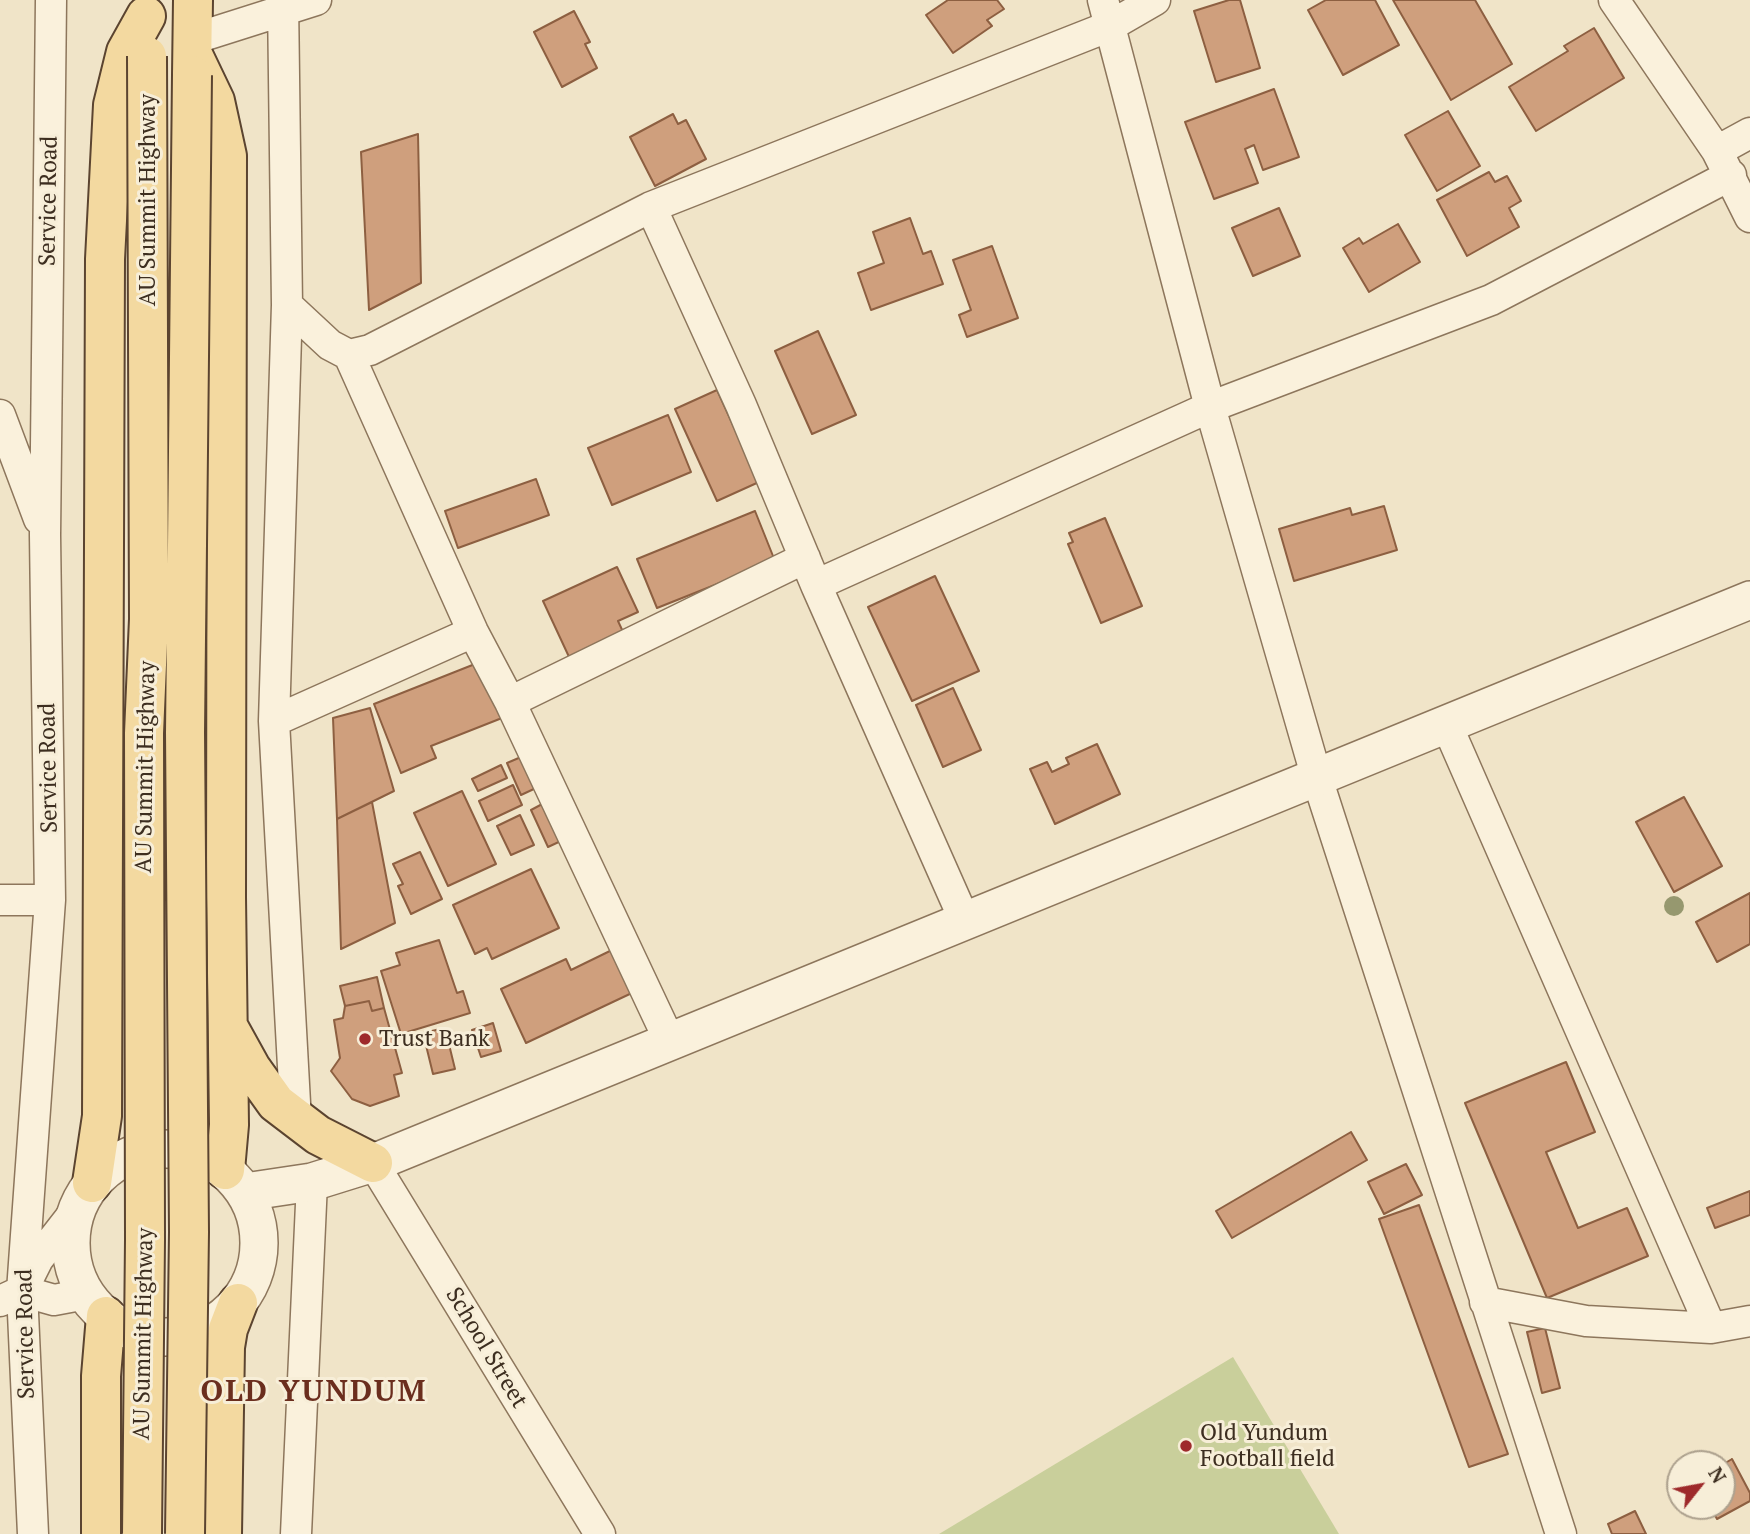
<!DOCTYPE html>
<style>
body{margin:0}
#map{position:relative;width:1750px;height:1534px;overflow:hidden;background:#f0e4c8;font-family:"PT Serif",serif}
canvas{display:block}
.north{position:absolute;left:1666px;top:1450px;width:70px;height:70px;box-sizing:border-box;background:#f7eed8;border:2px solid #ada18e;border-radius:50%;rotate:59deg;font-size:19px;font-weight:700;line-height:28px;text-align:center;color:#3d2e20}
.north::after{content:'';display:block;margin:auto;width:24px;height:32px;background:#9e2a2b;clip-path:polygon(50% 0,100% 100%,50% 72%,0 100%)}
</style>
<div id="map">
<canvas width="1750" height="1534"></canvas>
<div class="north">N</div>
</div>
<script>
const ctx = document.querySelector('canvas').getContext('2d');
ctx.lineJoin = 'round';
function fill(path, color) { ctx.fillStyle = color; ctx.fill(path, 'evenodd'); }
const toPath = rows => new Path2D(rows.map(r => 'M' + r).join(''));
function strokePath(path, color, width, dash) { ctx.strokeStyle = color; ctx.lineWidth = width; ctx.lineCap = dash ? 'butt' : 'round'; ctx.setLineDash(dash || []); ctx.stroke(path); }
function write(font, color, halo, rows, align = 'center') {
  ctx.font = font + ' "PT Serif",serif'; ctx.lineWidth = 6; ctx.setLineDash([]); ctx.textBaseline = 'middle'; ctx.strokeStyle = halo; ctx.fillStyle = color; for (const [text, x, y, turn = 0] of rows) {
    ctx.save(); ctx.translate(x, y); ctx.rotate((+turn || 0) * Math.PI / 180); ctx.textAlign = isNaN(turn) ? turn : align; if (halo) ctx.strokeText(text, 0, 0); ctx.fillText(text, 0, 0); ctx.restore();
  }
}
fill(toPath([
 [1233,1357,1339,1534,939,1534]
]), '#c9cf9b');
const building = toPath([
 [948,0,997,0,1004,9,987,20,992,26,953,53,926,15,948,0],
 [1229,0,1240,0,1260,68,1216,82,1194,11,1229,0],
 [1326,0,1375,0,1399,45,1343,75,1308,10,1326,0],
 [1393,0,1475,0,1512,64,1451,100,1393,0],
 [574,11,590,42,585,44,597,68,562,87,534,32,574,11],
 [1594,28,1624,78,1536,131,1509,87,1568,51,1564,46,1594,28],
 [1274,89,1299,157,1263,170,1254,145,1245,149,1258,183,1214,199,1185,122,1274,89],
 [1448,111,1480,166,1437,191,1405,135,1448,111],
 [673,114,678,124,686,120,706,159,655,186,630,137,673,114],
 [418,134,421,283,369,310,361,152,418,134],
 [1489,172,1495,182,1507,176,1521,201,1509,208,1519,227,1467,256,1437,200,1489,172],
 [1279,208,1300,256,1253,276,1232,228,1279,208],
 [910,218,923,254,931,251,943,284,871,310,858,273,884,263,873,232,910,218],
 [1398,224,1420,262,1369,292,1343,248,1359,238,1363,244,1398,224],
 [992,246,1018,318,967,337,959,315,971,310,953,260,992,246],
 [818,331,856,415,812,434,775,351,818,331],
 [717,390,759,482,717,501,675,409,717,390],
 [668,415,691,472,612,505,588,448,668,415],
 [536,479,549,515,458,548,445,511,536,479],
 [1384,506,1397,550,1294,581,1279,529,1350,508,1352,515,1384,506],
 [755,511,775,561,657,608,637,559,755,511],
 [1105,518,1142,606,1101,623,1068,544,1073,542,1069,533,1105,518],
 [617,567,638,612,618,621,624,634,570,659,543,601,617,567],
 [935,576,979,671,912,701,868,607,935,576],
 [480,662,502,718,431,746,436,758,401,773,374,704,480,662],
 [953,688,981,750,943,767,916,705,953,688],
 [370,708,394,791,337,819,333,718,370,708],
 [1097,744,1120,794,1055,824,1030,769,1047,762,1052,772,1069,764,1066,758,1097,744],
 [521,757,536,788,521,795,507,763,521,757],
 [501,765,507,778,478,791,472,779,501,765],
 [513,785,522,805,488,821,479,801,513,785],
 [462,791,496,864,448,886,414,813,462,791],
 [1684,797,1722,866,1674,892,1636,822,1684,797],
 [372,802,395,923,341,949,337,819,372,802],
 [546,802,563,840,548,847,531,810,546,802],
 [520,815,534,845,511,855,497,826,520,815],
 [420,852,442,899,411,914,398,886,403,884,393,864,420,852],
 [531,869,559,928,492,959,487,948,475,954,453,905,531,869],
 [1750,893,1750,944,1717,962,1696,922,1750,893],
 [439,940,457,993,463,991,470,1013,401,1034,381,971,400,965,396,953,439,940],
 [614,949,634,992,526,1043,501,989,566,959,571,970,614,949],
 [377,977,384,1008,372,1011,369,1001,345,1006,340,986,377,977],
 [369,1001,372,1011,384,1008,402,1073,394,1075,399,1096,370,1106,352,1099,331,1071,340,1058,334,1020,343,1018,345,1006,369,1001],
 [493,1023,501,1051,481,1057,472,1030,493,1023],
 [445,1028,455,1069,433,1074,423,1033,445,1028],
 [1566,1062,1595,1132,1546,1152,1578,1228,1627,1208,1648,1256,1547,1298,1465,1103,1566,1062],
 [1351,1132,1367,1160,1232,1238,1216,1211,1351,1132],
 [1406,1164,1422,1195,1384,1214,1368,1182,1406,1164],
 [1750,1191,1750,1215,1715,1228,1707,1208,1750,1191],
 [1419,1205,1508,1454,1469,1467,1379,1219,1419,1205],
 [1545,1328,1560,1388,1542,1393,1527,1332,1545,1328],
 [1732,1459,1750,1493,1750,1501,1717,1519,1710,1506,1722,1506,1722,1465,1732,1459],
 [1635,1511,1646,1534,1612,1534,1608,1524,1635,1511]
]);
fill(building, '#cf9f7d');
strokePath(building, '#8d5f41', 2);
const minor = toPath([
 [283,0,287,305,274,721,296,1121],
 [1103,0,1210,407,1316,775,1561,1534],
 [1614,0,1717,151,1750,217],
 [193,39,316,0],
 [1717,151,1750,133],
 [651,207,741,405,816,585,964,919],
 [287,305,330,345,349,355,473,632,510,702,670,1042],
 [349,355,370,350,651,207,1110,26,1155,0],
 [0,415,39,519],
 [816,585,1210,407,1491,300,1731,175],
 [510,702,805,558],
 [274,721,473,632],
 [1446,723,1711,1328],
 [0,900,50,900],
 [373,1163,600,1534],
 [22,1291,54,1300,86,1294],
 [0,1301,22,1291,38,1259,77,1209],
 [1485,1302,1586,1321,1711,1328,1750,1321],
 [33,1534,22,1291,50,900,45,535,51,0],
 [296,1534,312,1182]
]);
const tertiary = toPath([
 '71 1243a94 94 0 1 1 188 0a94 94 0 1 1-188 0Z',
 [245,1192,312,1182,373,1163,1750,600]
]);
const primary = toPath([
 [193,55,215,101,227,156,226,897,229,1125,225,1170],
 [192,75,193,0],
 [230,1030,251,1068,276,1103,318,1135,373,1163],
 [92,1183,102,1116,105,259,113,105,126,52,146,16],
 [101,1534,101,1376,106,1316],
 [222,1534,225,1347,228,1329,238,1303]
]);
strokePath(minor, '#8d765c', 33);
strokePath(tertiary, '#8d765c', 40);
strokePath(primary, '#5b4430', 42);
strokePath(minor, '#faf1dc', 30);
strokePath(tertiary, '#faf1dc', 37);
strokePath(primary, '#f3d9a0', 38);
const primaryBridge = toPath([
 [142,1534,145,1240,144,733,149,619,147,56],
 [185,1534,189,1232,185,732,192,75]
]);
strokePath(primaryBridge, '#5b4430', 42, []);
strokePath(primaryBridge, '#f3d9a0', 38);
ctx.fillStyle = '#96986f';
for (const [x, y] of [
 [1674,906]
]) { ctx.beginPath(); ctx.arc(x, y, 10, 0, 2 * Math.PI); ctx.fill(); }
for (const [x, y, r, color] of [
 [365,1039,7,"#9e2a2b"],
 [1186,1446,7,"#9e2a2b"]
]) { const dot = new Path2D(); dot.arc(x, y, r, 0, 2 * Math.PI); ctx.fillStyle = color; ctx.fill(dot); strokePath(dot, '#f7eed8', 2.5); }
write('23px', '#3d2e20', '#f7eed8', [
 ["AU Summit Highway",148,200,-90],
 ["Service Road",49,201,-89],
 ["AU Summit Highway",146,767,-89],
 ["Service Road",49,768,-91],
 ["Service Road",26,1334,-91],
 ["AU Summit Highway",144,1334,-89],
 ["School Street",486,1348,59]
]);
write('23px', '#3d2e20', '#f7eed8', [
 ["Trust Bank",379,1039],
 ["Old Yundum",1200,1433],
 ["Football field",1200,1459]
], 'left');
ctx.letterSpacing = '2px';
write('bold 30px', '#6b2e1e', '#f7eed8', [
 ["OLD YUNDUM",314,1392]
]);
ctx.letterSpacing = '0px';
</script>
